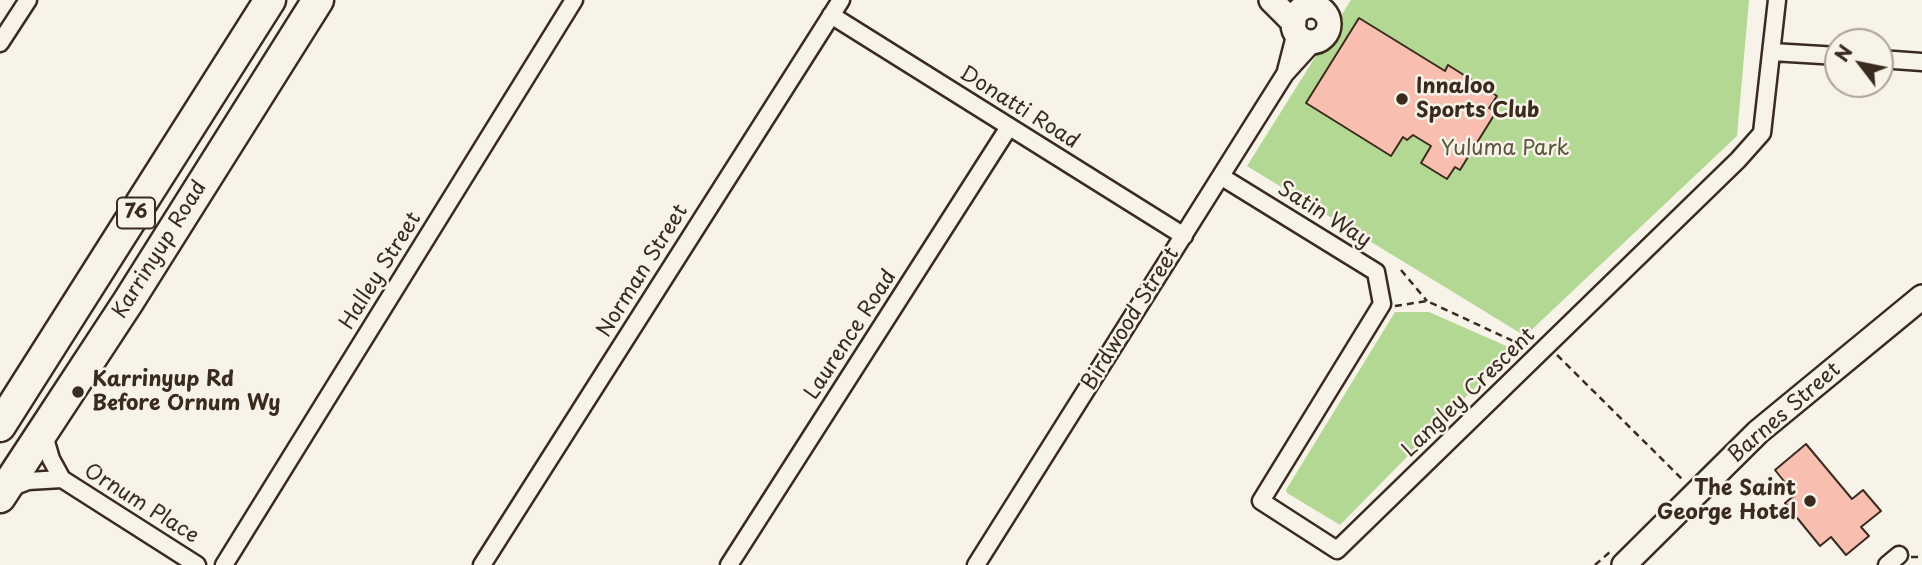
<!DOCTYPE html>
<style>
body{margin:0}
#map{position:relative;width:1922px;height:565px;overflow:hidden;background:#f7f3e8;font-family:"Playpen Sans",sans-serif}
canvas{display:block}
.north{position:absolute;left:1824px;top:28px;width:70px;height:70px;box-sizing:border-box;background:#f7f3e8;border:2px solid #aca397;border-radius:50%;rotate:302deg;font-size:19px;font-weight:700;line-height:28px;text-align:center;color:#3b2a1e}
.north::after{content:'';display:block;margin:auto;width:24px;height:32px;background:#3b2a1e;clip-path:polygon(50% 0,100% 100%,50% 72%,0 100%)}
</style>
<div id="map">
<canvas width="1922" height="565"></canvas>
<div class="north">N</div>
</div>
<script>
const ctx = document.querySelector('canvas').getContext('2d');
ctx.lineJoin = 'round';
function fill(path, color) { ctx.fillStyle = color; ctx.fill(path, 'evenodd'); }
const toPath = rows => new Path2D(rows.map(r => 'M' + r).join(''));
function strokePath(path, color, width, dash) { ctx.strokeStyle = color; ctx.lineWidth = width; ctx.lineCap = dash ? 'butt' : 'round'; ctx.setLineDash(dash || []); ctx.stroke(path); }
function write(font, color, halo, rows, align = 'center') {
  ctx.font = font + ' "Playpen Sans",sans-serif'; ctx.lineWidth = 5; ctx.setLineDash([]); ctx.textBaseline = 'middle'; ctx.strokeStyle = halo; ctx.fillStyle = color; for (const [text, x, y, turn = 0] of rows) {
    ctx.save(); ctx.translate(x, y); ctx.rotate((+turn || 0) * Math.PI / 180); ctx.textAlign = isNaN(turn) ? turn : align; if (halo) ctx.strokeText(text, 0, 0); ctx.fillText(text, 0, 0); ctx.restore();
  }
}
fill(toPath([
 [1351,0,1749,0,1737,136,1525,336,1247,166],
 [1395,312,1429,312,1513,349,1340,525,1287,493,1286,490]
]), '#b3d893');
const building = toPath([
 [1359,18,1445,71,1448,65,1497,96,1489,108,1496,112,1460,170,1455,167,1447,179,1421,163,1431,146,1413,135,1407,140,1403,137,1391,156,1306,103,1359,18],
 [1806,444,1852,499,1863,490,1881,511,1861,527,1869,536,1846,555,1831,537,1820,546,1785,503,1795,495,1775,470,1806,444]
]);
fill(building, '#f8bfb0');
strokePath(building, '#3b2a1e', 2);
const street = toPath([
 [831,15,1184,236],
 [0,43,28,0],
 [1772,52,1838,56],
 [1880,59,1922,62],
 [1286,71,1296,32],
 [1222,177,1376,272,1382,304,1261,501,1337,550,1738,160,1762,133,1777,0],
 [46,432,46,442,51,459,62,479,197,565],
 [10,488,28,481,62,479],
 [224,565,574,0],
 [482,565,841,0],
 [729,565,1009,127],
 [976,565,1285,74,1315,41],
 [1887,565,1899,555]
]);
const secondary = toPath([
 [1271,0,1294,23],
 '1293 24a18 18 0 1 1 36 0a18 18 0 1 1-36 0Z',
 [1624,565,1758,432,1922,297]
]);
const highway = toPath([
 [0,426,270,0],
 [0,497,128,302,318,0]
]);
strokePath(street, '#3b2a1e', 21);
strokePath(secondary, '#3b2a1e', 28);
strokePath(highway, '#3b2a1e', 35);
strokePath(toPath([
 [1401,270,1427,301],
 [1395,306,1427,301,1513,341,1530,344],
 [1557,355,1683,480],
 [1911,557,1922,557],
 [1595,565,1611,551]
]), '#3b2a1e', 2.5, [7, 5]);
strokePath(street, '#f7f3e8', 16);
strokePath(secondary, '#f7f3e8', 23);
strokePath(highway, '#f7f3e8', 30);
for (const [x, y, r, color] of [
 [1402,99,7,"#3b2a1e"],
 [78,392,7,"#3b2a1e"],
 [1810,501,7,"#3b2a1e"]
]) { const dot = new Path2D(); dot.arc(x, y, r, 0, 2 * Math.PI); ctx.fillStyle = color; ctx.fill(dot); strokePath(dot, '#f7f3e8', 2.5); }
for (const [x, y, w] of [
 [136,213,38]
]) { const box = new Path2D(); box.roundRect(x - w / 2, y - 15.5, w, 31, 5); ctx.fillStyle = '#f7f3e8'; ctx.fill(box); strokePath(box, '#3b2a1e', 2); }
write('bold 19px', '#3b2a1e', null, [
 ["76",136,213]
]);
write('bold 21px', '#3b2a1e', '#f7f3e8', [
 ["Innaloo",1416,87],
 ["Sports Club",1416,111],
 ["Karrinyup Rd",92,380],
 ["Before Ornum Wy",92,404],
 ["The Saint",1796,489,"right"],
 ["George Hotel",1796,513,"right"]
], 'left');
write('21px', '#3b2a1e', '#f7f3e8', [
 ["Donatti Road",1019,108,32],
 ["Satin Way",1324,215,32],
 ["Karrinyup Road",160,250,-58],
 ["Halley Street",381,271,-58],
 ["Norman Street",643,271,-58],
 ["Birdwood Street",1131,319,-58],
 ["Laurence Road",851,335,-57],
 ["Langley Crescent",1469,393,-44],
 ["Barnes Street",1785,413,-41],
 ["Ornum Place",141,504,32]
]);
write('21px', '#59563b', '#f7f3e8', [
 ["Yuluma Park",1505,149]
]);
</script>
